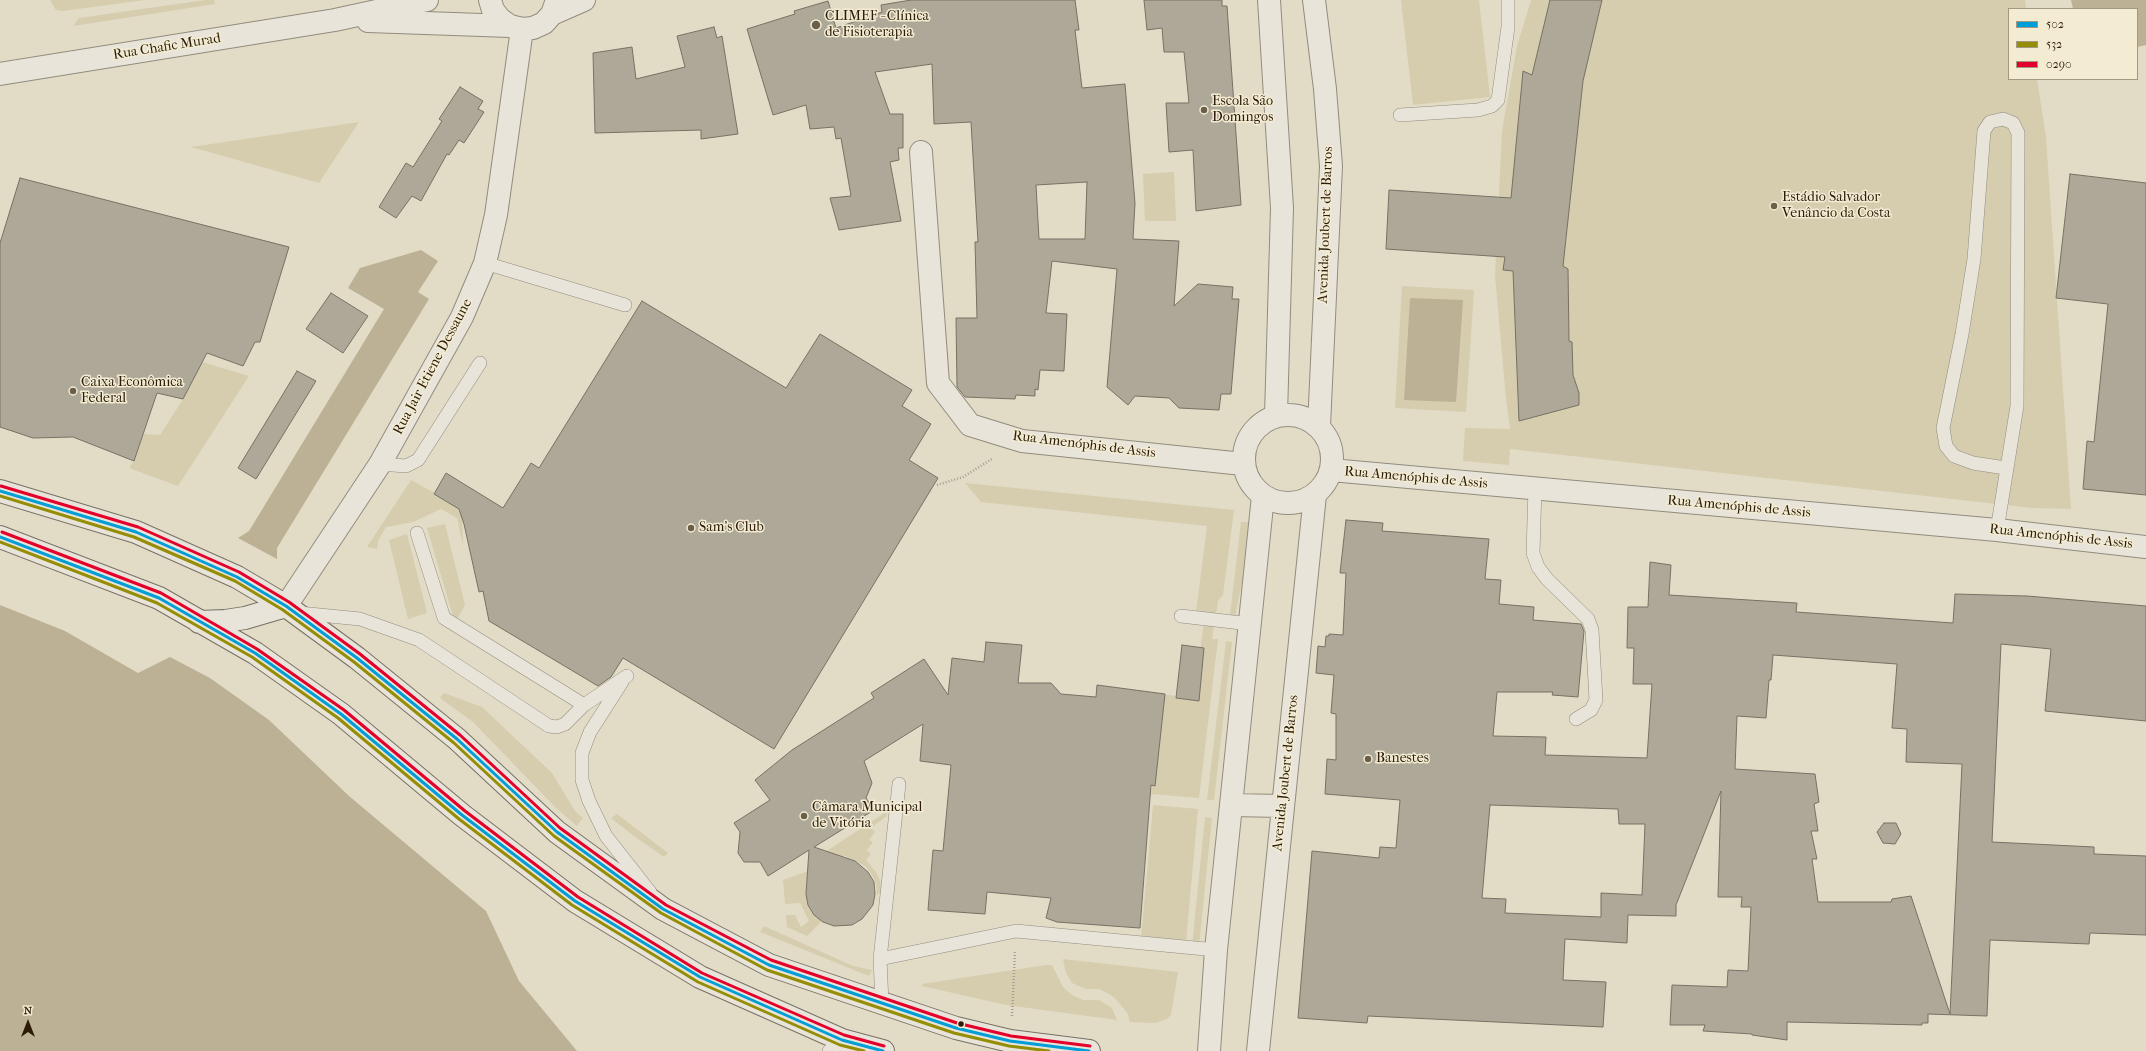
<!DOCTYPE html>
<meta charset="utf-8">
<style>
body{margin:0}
#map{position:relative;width:2146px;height:1051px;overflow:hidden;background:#e2dcc6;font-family:"IM FELL French Canon",serif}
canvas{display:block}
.legend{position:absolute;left:2008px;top:8px;width:130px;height:72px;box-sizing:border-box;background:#f3ecd3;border:1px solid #a39882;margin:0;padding:5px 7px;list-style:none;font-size:12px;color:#2b1b08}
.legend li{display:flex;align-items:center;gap:8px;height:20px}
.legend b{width:20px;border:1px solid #a39882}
.north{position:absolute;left:8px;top:1003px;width:40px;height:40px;-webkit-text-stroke:3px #f3ecd3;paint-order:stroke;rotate:0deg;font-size:11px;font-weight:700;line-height:16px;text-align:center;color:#2b1b08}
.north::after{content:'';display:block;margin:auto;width:14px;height:18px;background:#2b1b08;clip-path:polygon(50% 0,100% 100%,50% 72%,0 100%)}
</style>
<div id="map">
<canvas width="2146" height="1051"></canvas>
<ul class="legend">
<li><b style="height:5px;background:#009ed6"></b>502</li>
<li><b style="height:5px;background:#958d04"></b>532</li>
<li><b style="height:5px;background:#e4002b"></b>0290</li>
</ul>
<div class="north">N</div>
</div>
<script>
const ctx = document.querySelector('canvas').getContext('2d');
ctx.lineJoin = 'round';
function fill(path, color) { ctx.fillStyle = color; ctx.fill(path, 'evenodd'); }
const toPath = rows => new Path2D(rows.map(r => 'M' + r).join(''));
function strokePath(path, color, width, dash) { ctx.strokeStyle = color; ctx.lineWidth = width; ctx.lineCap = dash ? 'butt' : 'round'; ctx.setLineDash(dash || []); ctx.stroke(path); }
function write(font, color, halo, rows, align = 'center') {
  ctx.font = font + ' "IM FELL French Canon",serif'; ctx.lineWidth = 3; ctx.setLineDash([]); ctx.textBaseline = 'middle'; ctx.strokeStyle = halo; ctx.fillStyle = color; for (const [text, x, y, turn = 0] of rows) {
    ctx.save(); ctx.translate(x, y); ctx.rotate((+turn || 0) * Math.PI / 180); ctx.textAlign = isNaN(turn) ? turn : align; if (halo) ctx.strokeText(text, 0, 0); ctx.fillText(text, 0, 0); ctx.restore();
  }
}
fill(toPath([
 [50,0,145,0,63,11,56,10],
 [205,0,214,0,215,4,73,26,79,18],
 [1401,0,1479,0,1490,97,1413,105],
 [1531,0,2025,0,2026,9,2009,9,2009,79,2037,79,2046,137,2071,509,2032,508,1510,449,1509,465,1463,461,1465,428,1510,429,1506,399,1495,275,1502,131,1517,46],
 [359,122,319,183,191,147],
 [1174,172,1176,221,1145,221,1143,174],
 [1402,286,1474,290,1466,412,1395,408],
 [202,362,249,376,178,486,129,468,134,461,144,434,160,435,183,399],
 [411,480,462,508,463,546,457,518,441,509,413,522,386,527,378,541,377,549,367,547],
 [965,483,1234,510,1223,595,1218,601,1212,639,1218,639,1199,798,1151,794,1163,694,1194,699,1204,621,1196,612,1207,526,981,502],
 [1241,522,1255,522,1235,616,1230,615],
 [445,524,465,605,455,623,427,528],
 [407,534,427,613,408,619,389,540],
 [1226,641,1232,642,1214,800,1207,800],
 [444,693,482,707,552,773,575,811,583,818,577,826,557,809,473,722,440,698],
 [1153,805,1198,809,1186,942,1141,938],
 [886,812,887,816,871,828,875,832,869,840,873,842,867,850,871,854,866,860,876,872,880,881,882,893,877,895,876,883,870,872,865,866,845,856,828,860,822,854],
 [617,814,668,853,664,857,634,836,611,818],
 [1205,817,1212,818,1199,946,1192,946],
 [817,868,807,880,806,896,810,910,822,921,807,936,787,927,786,915,795,915,801,927,809,921,800,903,785,904,783,880],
 [764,926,853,966,872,970,869,976,760,932],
 [1063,959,1178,972,1171,1015,1167,1019,1155,1023,1130,1022,1128,1014,1115,998,1109,994,1099,989,1086,989,1072,983,1066,973],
 [1046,965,1052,965,1063,987,1072,995,1083,1000,1099,1000,1112,1008,1117,1020,1006,1005,922,986,922,984]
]), '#d6cdaf');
fill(toPath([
 [2071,0,2146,0,2146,45,2137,47,2137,9,2073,9],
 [421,250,438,261,418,292,429,299,277,548,277,559,238,538,249,531,384,309,348,288,360,268],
 [1410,298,1463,300,1456,402,1404,400],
 [0,605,65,631,138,673,170,657,210,678,269,720,349,796,486,911,519,981,577,1051,0,1051]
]), '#bcb194');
const building = toPath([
 [911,0,1075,0,1079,30,1075,30,1082,88,1125,84,1135,203,1133,239,1179,241,1174,306,1198,284,1233,287,1232,299,1239,299,1231,394,1221,394,1219,410,1179,408,1169,398,1135,396,1128,405,1107,387,1117,269,1052,261,1046,313,1067,314,1064,371,1040,370,1038,390,1035,389,1035,396,1016,395,1015,399,965,397,957,387,956,318,977,318,975,242,978,242,971,122,934,124,932,64,875,72,890,114,903,114,903,148,898,148,899,160,890,162,901,221,839,230,830,198,851,196,841,138,836,139,834,127,810,129,806,105,773,115,747,29,795,14,794,11,828,1,836,28,882,12,881,5,911,0],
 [1087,182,1085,239,1039,239,1036,185,1087,182],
 [1144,0,1222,0,1222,6,1227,6,1241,205,1196,211,1193,150,1169,152,1166,103,1189,103,1184,52,1164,52,1162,28,1147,30,1144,0],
 [1550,0,1602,0,1583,81,1563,266,1568,269,1569,341,1572,342,1573,375,1579,393,1579,405,1519,421,1513,271,1503,270,1505,257,1386,249,1389,190,1511,198,1523,71,1532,75,1550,0],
 [714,27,717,38,722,36,738,134,701,139,701,130,595,133,593,53,632,47,636,79,685,67,677,36,714,27],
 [460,87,483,101,478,109,484,112,464,143,459,140,449,155,447,154,421,201,412,196,396,218,379,207,406,163,413,167,442,121,439,119,460,87],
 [2070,174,2146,183,2146,495,2083,489,2087,441,2094,442,2108,304,2056,298,2070,174],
 [20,178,289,247,260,342,255,342,243,366,207,353,183,399,157,393,134,461,73,437,33,438,0,427,0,243,20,178],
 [331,293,368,316,343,353,306,329,331,293],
 [642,301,786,388,820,334,912,390,902,406,931,424,909,460,938,478,774,749,623,658,611,677,598,686,489,621,483,591,479,592,464,524,459,509,434,494,446,473,503,508,531,463,539,468,642,301],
 [297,371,316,381,256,479,238,468,297,371],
 [1346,520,1383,523,1382,531,1489,539,1485,579,1501,580,1499,604,1534,607,1533,620,1581,624,1584,631,1578,697,1552,695,1553,692,1497,692,1493,736,1546,737,1545,755,1647,758,1652,684,1633,684,1634,648,1627,648,1628,607,1648,607,1650,562,1671,565,1669,595,1797,603,1796,612,1953,623,1955,594,2027,596,2146,606,2146,721,2045,711,2051,649,2001,644,1992,842,2094,847,2094,854,2146,856,2146,935,2090,933,2089,944,1990,940,1987,1016,1928,1014,1928,1023,1922,1023,1922,1025,1787,1022,1787,1040,1752,1035,1752,1034,1703,1031,1705,1025,1670,1025,1672,985,1727,987,1728,970,1748,971,1751,907,1741,907,1742,897,1718,897,1721,791,1676,905,1676,916,1628,915,1627,943,1565,939,1563,980,1606,982,1603,1027,1368,1016,1367,1023,1298,1018,1312,851,1379,858,1380,847,1396,848,1400,800,1325,794,1327,759,1336,760,1336,714,1331,713,1334,675,1316,673,1318,646,1325,647,1326,636,1329,636,1329,634,1343,635,1346,573,1340,573,1346,520],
 [1773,655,1897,664,1892,728,1907,729,1906,762,1962,764,1950,1014,1911,896,1892,899,1891,902,1818,902,1812,859,1817,859,1811,831,1818,831,1814,804,1819,802,1815,774,1735,769,1737,716,1766,718,1769,680,1771,680,1773,655],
 [1490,805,1618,809,1619,824,1645,824,1642,895,1601,893,1601,917,1505,913,1506,899,1482,898,1490,805],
 [986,642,1022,645,1018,683,1051,683,1061,694,1096,697,1097,685,1165,694,1155,786,1151,785,1140,928,1057,922,1046,918,1051,898,987,892,985,914,928,910,933,850,943,851,951,765,920,761,923,724,864,761,872,783,866,798,874,810,814,847,855,861,868,872,874,882,875,894,873,905,862,919,852,925,834,926,823,922,814,915,808,905,806,894,809,850,768,876,760,862,744,862,738,853,740,832,734,823,770,800,755,780,792,750,874,698,871,693,924,659,948,695,952,658,984,662,986,642],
 [1182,645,1204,648,1199,701,1176,698,1182,645],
 [1884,823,1896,823,1901,834,1895,844,1883,843,1877,832,1884,823]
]);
fill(building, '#ada898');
strokePath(building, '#777164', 1);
const lane = toPath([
 [1400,115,1478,110,1492,106,1498,100,1508,27,1508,0],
 [485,263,625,305],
 [380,464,406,466,418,460,480,363],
 [1535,488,1533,553,1538,567,1547,579,1588,619,1592,630,1596,700,1591,710,1576,719],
 [1997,530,2017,406,2018,133,2013,123,2003,119,1990,122,1984,131,1974,259,1962,334,1943,428,1946,446,1954,456,1973,463,2005,468],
 [417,533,444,618,584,705],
 [299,613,360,619,419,640,549,726,557,727,565,724,584,705,627,676],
 [1181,616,1250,624],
 [622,682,590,732,582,753,582,780,589,801,606,836,650,892],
 [880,959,1016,931,1216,950],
 [882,1003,880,959,899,784],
 [829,1051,842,1040]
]);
const street = toPath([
 [490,0,493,10,500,19,510,26,522,29,533,28,544,23,552,14,557,0],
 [1269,0,1282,208,1276,415],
 [1314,0,1325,89,1331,166,1319,426],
 [552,14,584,0],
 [368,21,510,26],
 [0,74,335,20,427,0],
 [921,152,938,383,970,425,1022,441,1243,464],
 '1244 459a44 44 0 1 1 88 0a44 44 0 1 1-88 0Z',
 [1331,470,1997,530,2146,547],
 [286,606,380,464,462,317,485,263,496,215,522,29],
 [1231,805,1283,806],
 [1209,1051,1216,950,1263,496],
 [1258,1051,1315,495]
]);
const secondary = toPath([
 [0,491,136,532,237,577,286,606,357,658,457,739,557,832,663,909,769,965,956,1028,1010,1041,1089,1051],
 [0,537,159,598,255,653,341,714,462,815,575,901,700,977,842,1040,883,1051],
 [199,622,225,621,245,618,286,606]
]);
strokePath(lane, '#918c7d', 14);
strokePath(street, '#918c7d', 24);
strokePath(secondary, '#777164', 24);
strokePath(toPath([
 [937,485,963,477,992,459],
 [1012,1016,1015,951]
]), '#a39f96', 2.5, [1, 2]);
strokePath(lane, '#e8e4da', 13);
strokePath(street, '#e8e4da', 22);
strokePath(secondary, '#e8e4da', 22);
strokePath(toPath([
 [0,491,136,532,237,577,286,606,357,658,457,739,557,832,663,909,769,965,956,1028,1010,1041,1089,1051],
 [0,537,159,598,255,653,341,714,462,815,575,901,700,977,842,1040,883,1051]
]), '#009ed6', 3);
strokePath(toPath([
 [0,496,134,537,235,581,283,610,354,662,454,743,554,836,661,913,767,970,954,1033,1009,1046,1049,1051],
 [0,542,157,603,252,657,338,718,459,819,572,905,698,982,840,1045,864,1051]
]), '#958d04', 3);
strokePath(toPath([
 [1,486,138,527,239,572,289,602,360,654,460,735,560,828,666,905,771,960,957,1023,1011,1036,1090,1046],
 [2,532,161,593,257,649,344,710,465,811,578,897,702,973,844,1035,884,1046]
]), '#e4002b', 3);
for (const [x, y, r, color] of [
 [816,25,5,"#6b5f4a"],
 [1204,110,4,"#6b5f4a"],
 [1774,206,4,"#6b5f4a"],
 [73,391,4,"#6b5f4a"],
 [691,528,4,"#6b5f4a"],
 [1368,759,4,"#6b5f4a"],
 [804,816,4,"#6b5f4a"],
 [961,1024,3.5,"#2b1b08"]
]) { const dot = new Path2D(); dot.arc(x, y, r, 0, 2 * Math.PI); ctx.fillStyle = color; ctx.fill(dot); strokePath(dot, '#f3ecd3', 1.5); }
write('14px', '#2b1b08', '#f3ecd3', [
 ["CLIMEF - Clínica",825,17],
 ["de Fisioterapia",825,33],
 ["Escola São",1212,102],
 ["Domingos",1212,118],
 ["Estádio Salvador",1782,198],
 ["Venâncio da Costa",1782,214],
 ["Caixa Econômica",81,383],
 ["Federal",81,399],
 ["Sam's Club",699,528],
 ["Banestes",1376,759],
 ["Câmara Municipal",812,808],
 ["de Vitória",812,824]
], 'left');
write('14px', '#2b1b08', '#f3ecd3', [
 ["Rua Chafic Murad",167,47,-9],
 ["Avenida Joubert de Barros",1326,225,-88],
 ["Rua Jair Etiene Dessaune",433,367,-62],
 ["Rua Amenóphis de Assis",1084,445,7],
 ["Rua Amenóphis de Assis",1416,478,5],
 ["Rua Amenóphis de Assis",1739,507,5],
 ["Rua Amenóphis de Assis",2061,537,6],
 ["Avenida Joubert de Barros",1286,773,-84]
]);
</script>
